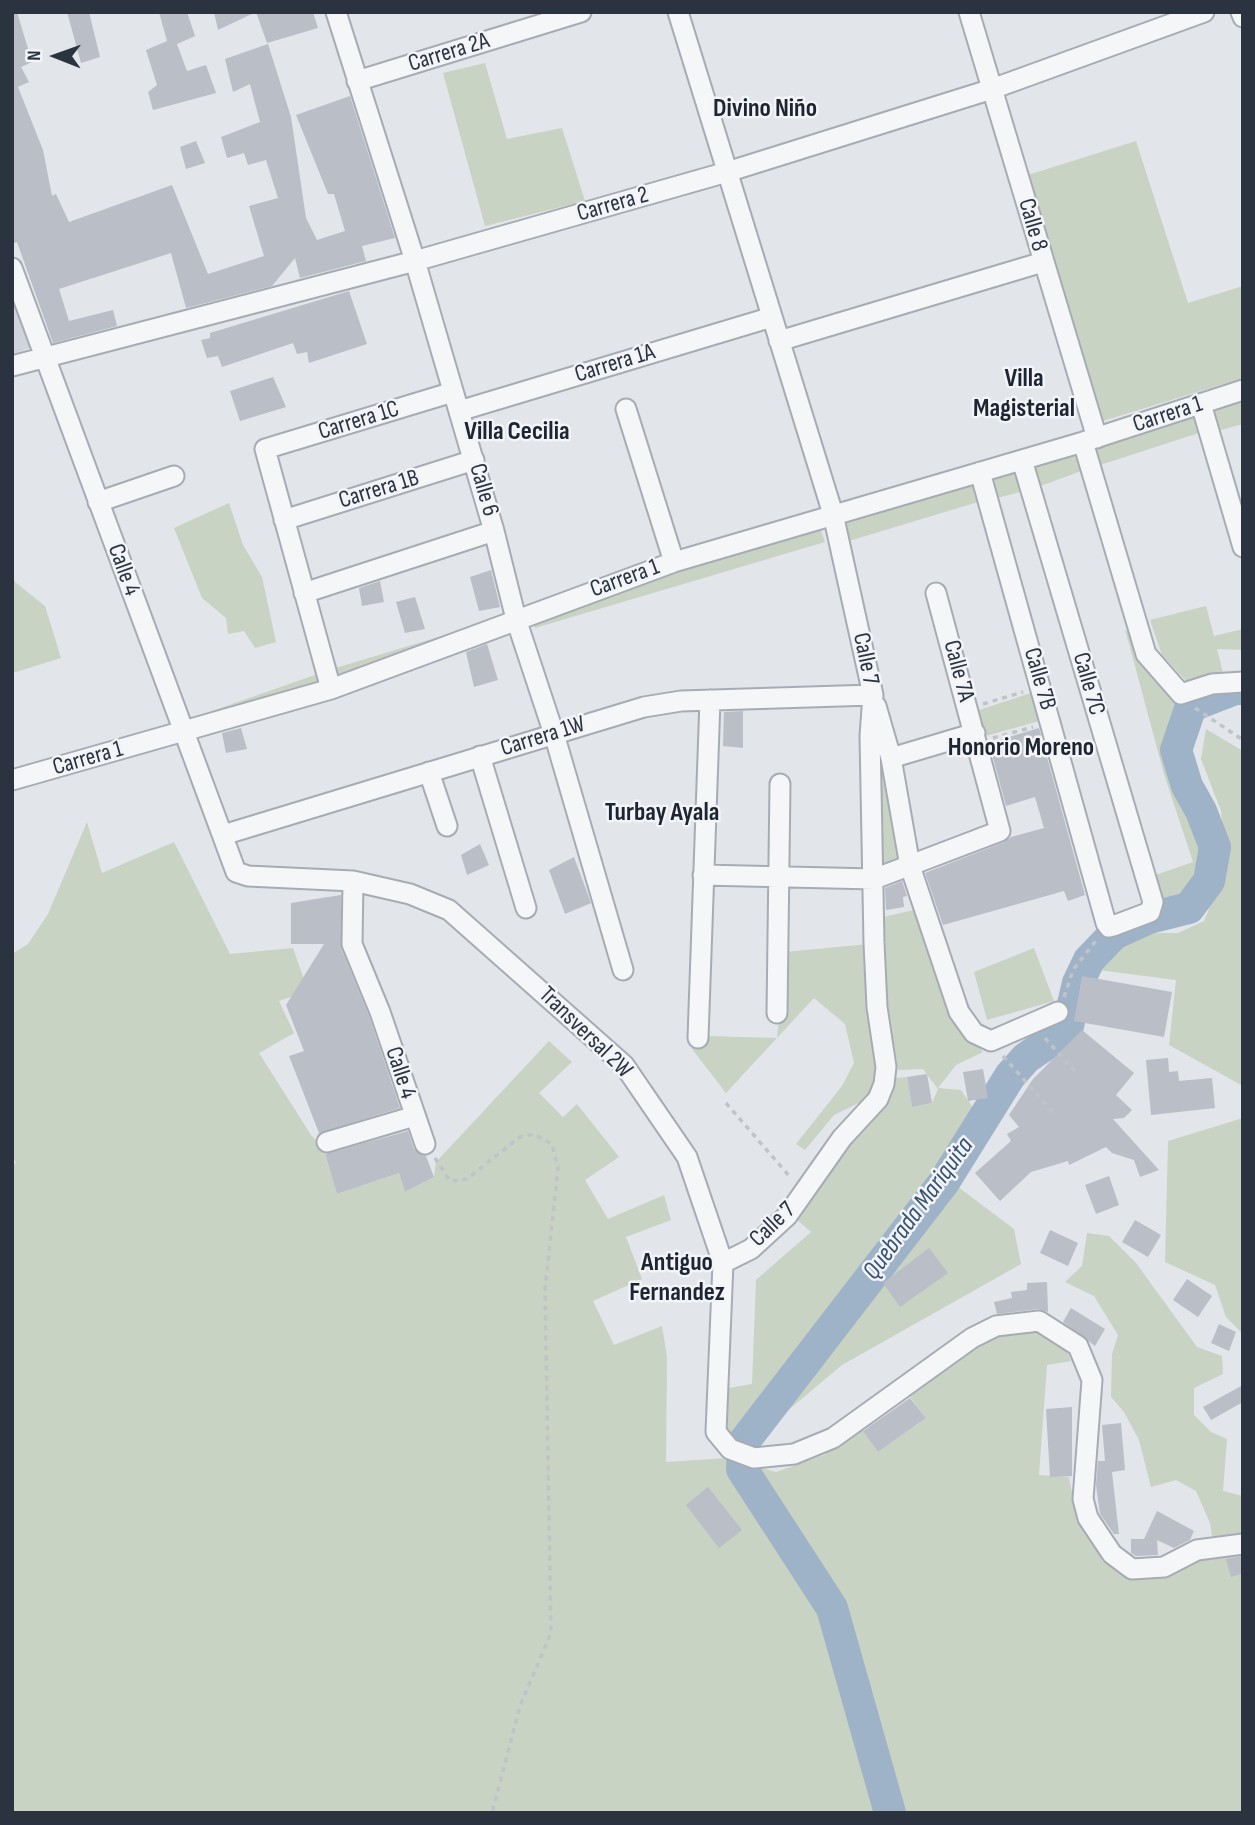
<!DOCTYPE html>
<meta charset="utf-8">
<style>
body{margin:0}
#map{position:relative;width:1255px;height:1825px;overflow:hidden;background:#e2e5ea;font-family:"Sofia Sans Condensed",sans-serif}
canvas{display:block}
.frame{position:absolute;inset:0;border:14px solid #2b3341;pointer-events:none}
.north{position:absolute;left:21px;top:21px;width:70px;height:70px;-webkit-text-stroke:5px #f2f4f7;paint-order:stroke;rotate:271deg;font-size:19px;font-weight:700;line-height:28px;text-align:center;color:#2b3341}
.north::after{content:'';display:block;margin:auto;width:24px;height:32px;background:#2b3341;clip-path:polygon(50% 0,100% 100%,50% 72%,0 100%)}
</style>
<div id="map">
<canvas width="1255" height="1825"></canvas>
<div class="frame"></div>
<div class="north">N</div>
</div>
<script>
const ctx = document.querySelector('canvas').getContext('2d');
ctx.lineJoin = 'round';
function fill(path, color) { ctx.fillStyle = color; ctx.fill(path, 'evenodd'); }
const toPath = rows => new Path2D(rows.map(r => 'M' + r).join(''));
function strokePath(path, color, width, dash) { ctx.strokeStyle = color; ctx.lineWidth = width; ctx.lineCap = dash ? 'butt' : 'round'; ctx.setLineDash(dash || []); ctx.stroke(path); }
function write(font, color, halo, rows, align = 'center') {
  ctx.font = font + ' "Sofia Sans Condensed",sans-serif'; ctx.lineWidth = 5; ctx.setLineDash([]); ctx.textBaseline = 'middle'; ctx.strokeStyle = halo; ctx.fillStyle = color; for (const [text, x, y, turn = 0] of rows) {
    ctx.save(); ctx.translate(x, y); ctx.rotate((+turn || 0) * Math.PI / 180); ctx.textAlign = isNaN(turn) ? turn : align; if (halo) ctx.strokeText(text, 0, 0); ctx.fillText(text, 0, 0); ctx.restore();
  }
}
fill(toPath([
 [12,290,36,346,12,354]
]), '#d0d4dc');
fill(toPath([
 [485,63,507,139,562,128,585,201,485,226,443,73],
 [1136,141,1188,303,1243,286,1243,378,1103,421,1028,175],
 [1243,396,1243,424,1217,431,1210,406],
 [1194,413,1202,432,1097,466,1092,447],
 [1078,452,1084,470,1038,487,1032,467],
 [1018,470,1024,491,993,499,987,481],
 [972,480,978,502,849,541,842,519],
 [229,503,243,545,262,577,276,642,255,648,244,631,228,634,226,618,202,598,174,528],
 [819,525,825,542,535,628,530,612],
 [12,574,15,582,45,606,61,658,16,672,12,672],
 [1206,606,1214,636,1243,629,1243,650,1217,649,1223,673,1191,686,1162,655,1150,620],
 [511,615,200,727,195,717,329,670],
 [1125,629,1181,694,1170,724,1168,750,1176,778,1205,833,1208,856,1204,875,1186,903,1154,908,1150,877,1193,862,1164,774],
 [1034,692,1043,720,982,737,976,711],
 [1206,729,1243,751,1243,1086,1169,1045,1176,980,1098,970,1111,950,1141,933,1178,933,1204,921,1226,868,1221,811,1201,759],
 [873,735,906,855,879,870],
 [87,822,102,873,174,842,230,954,293,948,308,991,279,1001,294,1033,259,1053,311,1135,323,1148,337,1194,399,1173,405,1192,434,1177,436,1162,549,1041,572,1062,539,1093,563,1117,577,1104,619,1157,585,1180,608,1219,664,1195,671,1220,626,1237,642,1279,593,1301,614,1345,662,1326,667,1357,666,1462,728,1458,776,1472,824,1455,861,1427,878,1452,926,1418,907,1393,937,1376,983,1339,1032,1326,1066,1347,1071,1361,1047,1365,1039,1475,1069,1477,1075,1508,1103,1562,1132,1576,1190,1561,1243,1554,1243,1813,12,1813,12,1168,16,1162,12,1158,12,954,28,944,48,914],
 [914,910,951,1010,983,1052,956,1065,938,1088,961,1090,980,1118,941,1174,1014,1229,1021,1264,842,1365,786,1412,765,1421,756,1449,732,1444,721,1430,723,1389,752,1384,756,1280,811,1232,795,1218,843,1142,884,1107,896,1078,907,1077,912,1107,932,1103,938,1089,923,1069,898,1070,888,1005,879,918],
 [869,944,878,1074,869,1098,834,1115,805,1150,796,1144,842,1086,854,1063,845,1024,814,998,726,1093,692,1049,704,1036,777,1038,785,952],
 [1034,948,1054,1001,987,1020,974,972],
 [1243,1118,1243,1334,1226,1317,1215,1285,1165,1262,1168,1141],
 [1087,1233,1109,1236,1136,1263,1197,1347,1222,1356,1223,1374,1194,1388,1194,1415,1211,1432,1227,1439,1223,1491,1243,1496,1243,1534,1212,1536,1210,1523,1196,1491,1176,1480,1151,1487,1139,1440,1124,1412,1111,1397,1112,1354,1118,1335,1094,1296,1065,1282,1082,1266]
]), '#c8d3c3');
strokePath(toPath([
 [890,1813,832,1608,742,1469,743,1443,944,1182,1010,1076,1026,1058,1067,1030,1078,983,1089,960,1114,934,1149,918,1189,908,1209,881,1215,847,1201,811,1187,786,1176,750,1191,706,1235,689,1243,689]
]), '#9eb3c8', 32);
fill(toPath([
 [12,12,17,12,32,62,21,67,29,82,18,87,43,150,52,196,56,194,69,222,172,185,208,274,264,256,249,206,278,198,266,160,248,165,244,153,227,158,221,137,260,122,250,84,233,92,225,59,268,44,291,117,306,218,317,240,345,231,334,194,328,194,296,115,350,96,395,238,362,246,366,261,300,278,295,258,272,286,186,308,171,253,59,289,69,321,113,310,117,326,53,343,17,242,12,244],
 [67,12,89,12,100,57,81,63],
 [159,12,187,12,195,36,177,44,187,71,206,65,216,93,153,110,148,92,157,85,146,50,167,41],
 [214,12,313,12,318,28,267,43,256,12,218,30],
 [196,141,205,163,186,169,180,147],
 [349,291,367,344,309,363,307,352,297,354,293,343,222,367,218,356,207,358,201,340,210,338,210,333],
 [273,377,286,407,240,421,230,391],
 [491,570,500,607,479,611,470,577],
 [380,581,384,602,362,606,359,588],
 [415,597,425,629,405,633,396,602],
 [487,644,498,680,474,687,466,652],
 [743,711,743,748,723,746,724,712],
 [241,728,247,749,226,753,222,733],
 [1039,728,1085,895,1068,901,1064,891,943,925,925,873,1004,842,1011,837,1044,828,1035,797,1006,806,989,743],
 [480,844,489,865,467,875,461,855],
 [574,857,591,903,565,914,549,870],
 [902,881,907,896,903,897,904,907,886,910,885,888],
 [341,895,341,948,369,1016,400,1108,319,1133,289,1056,304,1051,286,1005,324,944,291,944,291,903],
 [1082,976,1172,992,1164,1037,1074,1021],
 [1082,1030,1134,1073,1116,1095,1132,1110,1124,1118,1113,1119,1159,1170,1140,1177,1134,1160,1112,1153,1106,1147,1069,1165,1068,1161,1031,1172,1000,1201,975,1173,1011,1141,1007,1134,1019,1127,1009,1115,1033,1079],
 [1168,1058,1169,1072,1178,1071,1179,1081,1212,1078,1215,1108,1151,1115,1146,1060],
 [983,1069,988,1098,968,1101,963,1072],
 [927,1074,932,1103,912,1107,907,1077],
 [408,1131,414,1149,426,1156,434,1177,405,1192,399,1173,337,1194,325,1154],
 [1109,1176,1119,1205,1096,1214,1085,1185],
 [1135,1220,1161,1235,1148,1257,1122,1242],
 [1050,1230,1078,1243,1068,1266,1040,1253],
 [929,1248,948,1273,900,1307,883,1283],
 [1187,1279,1212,1296,1198,1317,1173,1300],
 [1047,1282,1048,1312,1038,1309,997,1314,994,1302,1012,1298,1011,1292,1027,1290,1027,1283],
 [1071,1308,1105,1329,1095,1346,1063,1322],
 [1219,1324,1236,1332,1229,1351,1211,1343],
 [1243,1385,1243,1402,1211,1420,1203,1407],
 [910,1398,926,1418,878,1452,863,1431],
 [1072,1407,1072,1476,1050,1477,1046,1409],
 [1121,1423,1125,1470,1112,1472,1119,1534,1114,1534,1100,1514,1096,1485,1098,1461,1105,1461,1102,1425],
 [708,1487,742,1530,719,1548,686,1505],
 [1157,1511,1194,1531,1190,1540,1174,1548,1157,1540,1158,1555,1136,1556,1131,1553,1131,1539,1144,1539],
 [1243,1556,1243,1573,1231,1577,1226,1559]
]), '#b9bec7');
const street = toPath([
 [336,12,415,261,494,531,516,619,554,734,623,970],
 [678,12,833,514,873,695,870,736,874,943,877,1007,886,1067,884,1084,878,1099,842,1138,787,1216,751,1249,723,1263],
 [969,12,1097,438],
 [1241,12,1243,17],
 [357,81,581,12],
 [12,268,236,872,248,876,353,881,410,894,449,910,624,1065,687,1157,723,1263,716,1432,730,1449,754,1458,794,1454,833,1438,972,1338,996,1326,1039,1321,1078,1346,1092,1380,1083,1499,1088,1518,1112,1554,1132,1569,1164,1567,1197,1550,1243,1544],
 [779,341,1043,262],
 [12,366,415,261,727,172,992,89,1204,12],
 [1201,404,1243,547],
 [626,409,674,562],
 [459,411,772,317],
 [1083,442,1146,654,1181,694,1212,684,1243,682],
 [980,472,1106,923,1109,927,1113,926,1150,912,1153,902,1022,460],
 [98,502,174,476],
 [284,520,474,460],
 [304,593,494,531],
 [331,689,265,449,453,392],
 [876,706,891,758,910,866,959,1012,974,1033,991,1041,1058,1012],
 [480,756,526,908],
 [891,758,975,733],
 [429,772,447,826],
 [12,780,331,689,674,562,1083,442,1243,390],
 [223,835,644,707,681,701,873,695],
 [703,875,874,879,1000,831,936,593],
 [353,881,352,944,380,1012,425,1144],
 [777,1013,780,784],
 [698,1038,710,700],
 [327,1142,415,1116]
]);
strokePath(street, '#a7acb4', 23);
strokePath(toPath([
 [983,704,1023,692],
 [1195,708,1243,740],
 [993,738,1033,727],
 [1064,997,1073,970,1098,938],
 [1045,1038,1078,1075],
 [1003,1056,1055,1115],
 [726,1103,791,1178],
 [435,1158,450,1181,467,1179,520,1137,534,1134,552,1144,558,1168,545,1289,551,1633,520,1706,492,1813]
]), '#c0c3c8', 3.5, [5, 5]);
strokePath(street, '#f5f6f8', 19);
write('24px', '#2b3341', '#f2f4f7', [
 ["Carrera 2A",449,53,-17],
 ["Carrera 2",613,205,-16],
 ["Calle 8",1032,225,74],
 ["Carrera 1A",615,364,-17],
 ["Carrera 1",1168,415,-18],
 ["Carrera 1C",359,421,-17],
 ["Carrera 1B",379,490,-17],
 ["Calle 6",483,490,74],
 ["Calle 4",123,570,70],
 ["Carrera 1",625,579,-20],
 ["Calle 7",865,659,78],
 ["Calle 7A",958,671,75],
 ["Calle 7B",1039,679,74],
 ["Calle 7C",1088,684,74],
 ["Carrera 1W",543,737,-17],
 ["Carrera 1",88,759,-16],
 ["Transversal 2W",585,1033,44],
 ["Calle 4",400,1073,72],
 ["Calle 7",773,1225,-44]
]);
write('bold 26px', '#1d2432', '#f2f4f7', [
 ["Divino Niño",765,109],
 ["Villa",1024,379],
 ["Magisterial",1024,409],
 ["Villa Cecilia",517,432],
 ["Honorio Moreno",1021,748],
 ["Turbay Ayala",662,813],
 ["Antiguo",677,1263],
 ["Fernandez",677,1293]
]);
write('italic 26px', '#365274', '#f2f4f7', [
 ["Quebrada Mariquita",919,1209,-54]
]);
</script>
